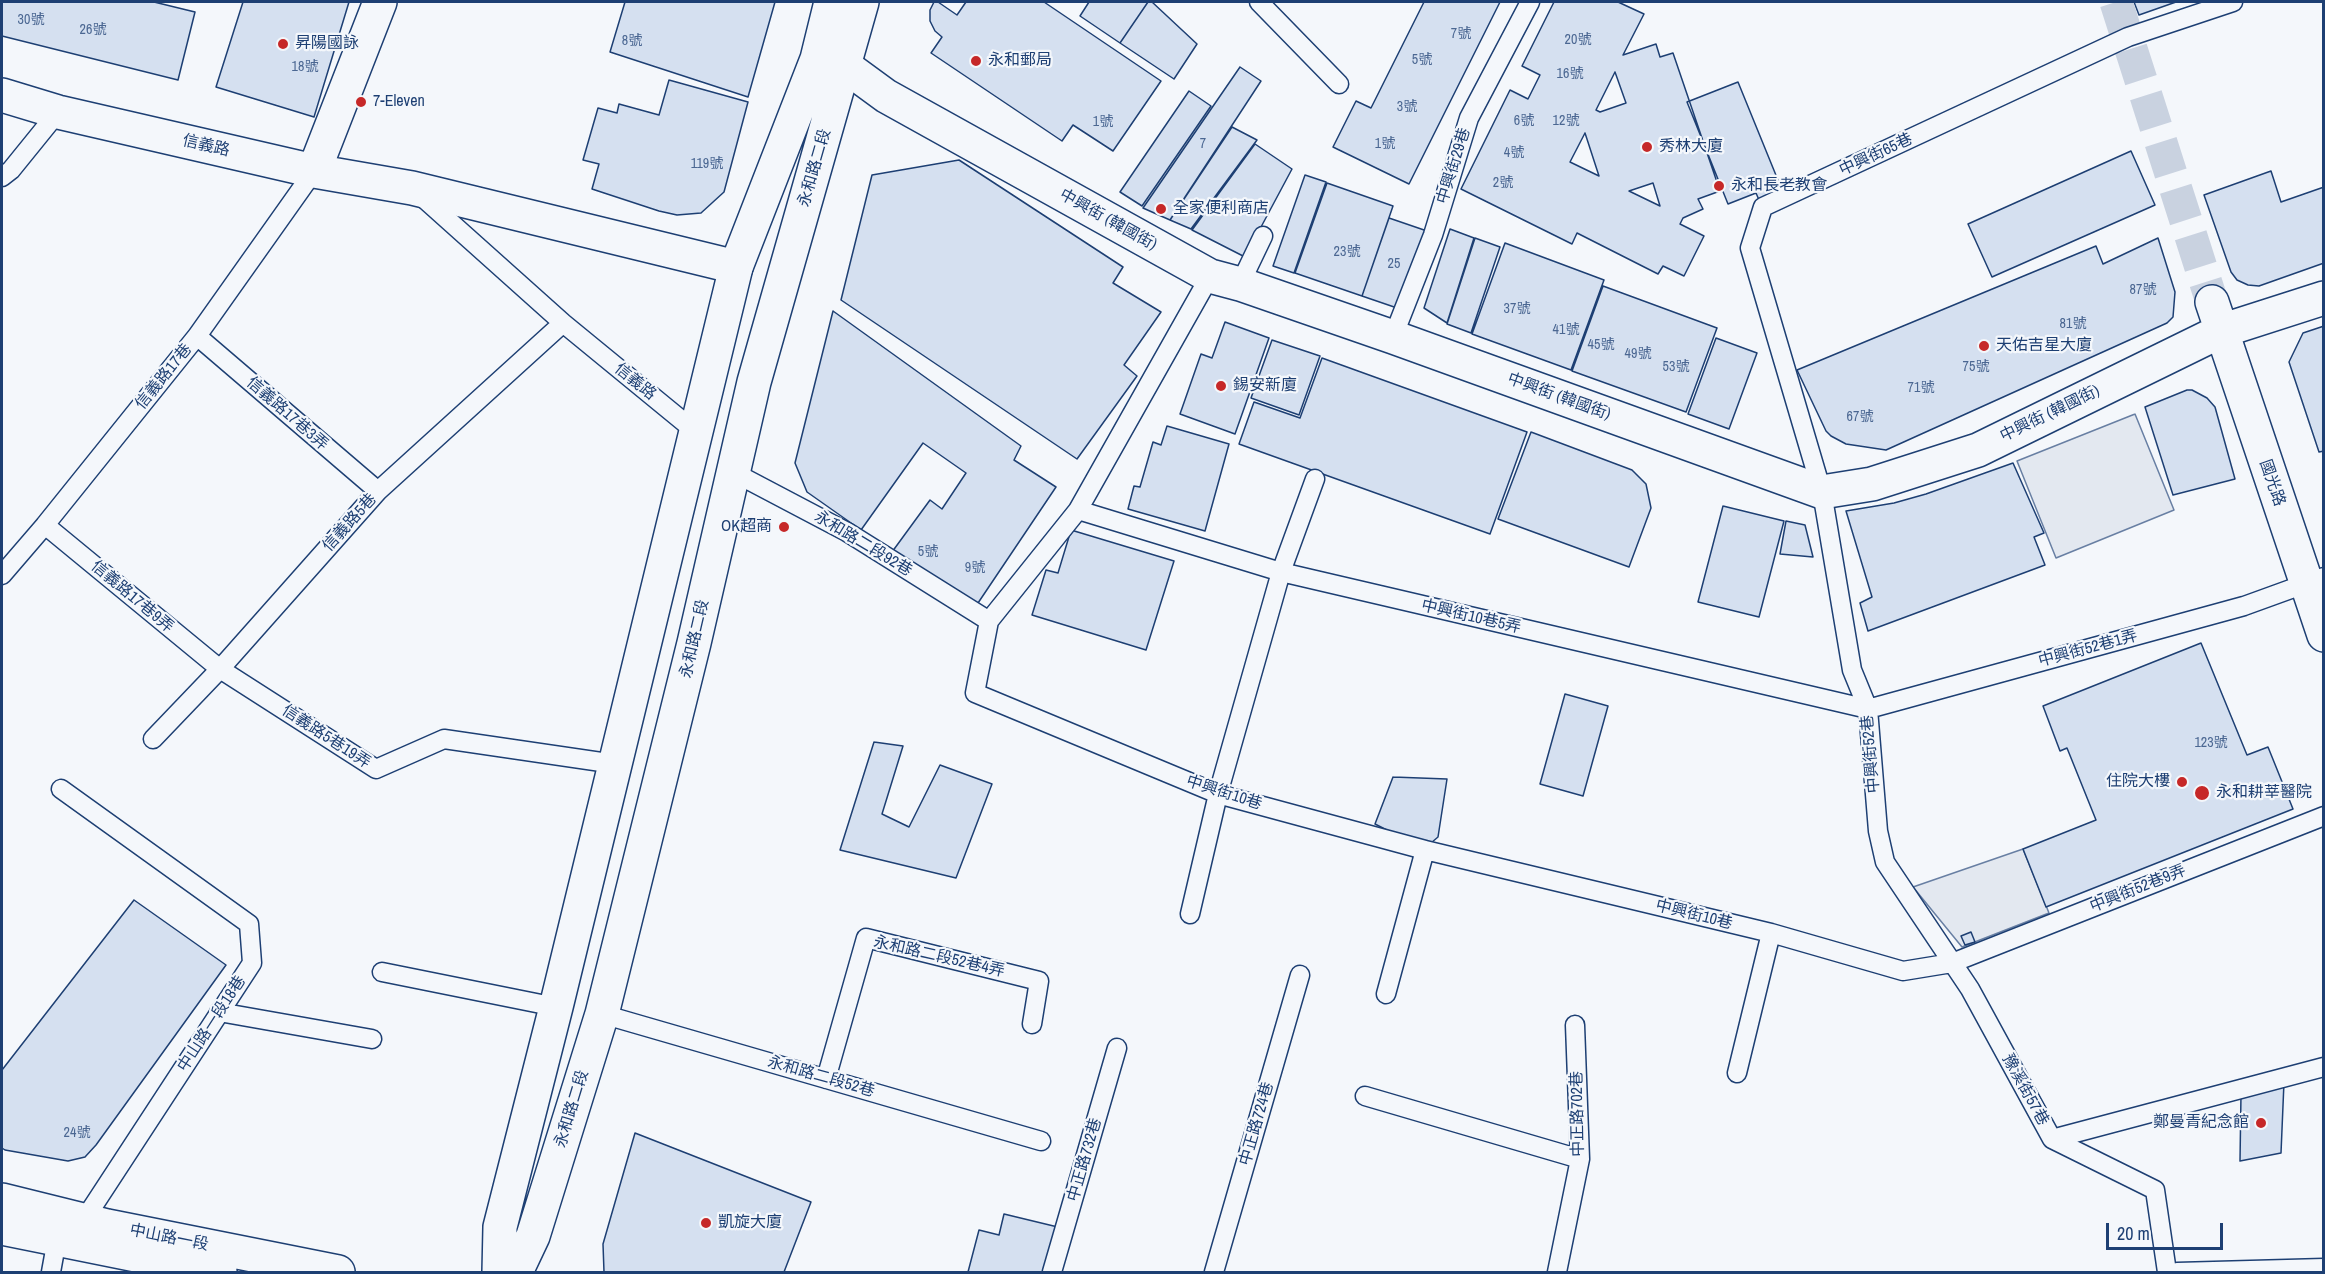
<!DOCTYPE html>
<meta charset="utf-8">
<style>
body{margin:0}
#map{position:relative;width:2325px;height:1274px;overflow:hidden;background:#f4f7fb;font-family:"Archivo Narrow",sans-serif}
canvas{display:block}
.frame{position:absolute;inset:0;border:3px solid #1d3f73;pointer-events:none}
.scale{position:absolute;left:2106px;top:1223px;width:117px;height:27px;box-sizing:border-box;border:3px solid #1d3f73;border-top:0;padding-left:8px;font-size:18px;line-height:21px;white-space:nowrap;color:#1d3f73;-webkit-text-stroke:4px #f4f7fb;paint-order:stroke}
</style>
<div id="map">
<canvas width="2325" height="1274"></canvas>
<div class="frame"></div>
<div class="scale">20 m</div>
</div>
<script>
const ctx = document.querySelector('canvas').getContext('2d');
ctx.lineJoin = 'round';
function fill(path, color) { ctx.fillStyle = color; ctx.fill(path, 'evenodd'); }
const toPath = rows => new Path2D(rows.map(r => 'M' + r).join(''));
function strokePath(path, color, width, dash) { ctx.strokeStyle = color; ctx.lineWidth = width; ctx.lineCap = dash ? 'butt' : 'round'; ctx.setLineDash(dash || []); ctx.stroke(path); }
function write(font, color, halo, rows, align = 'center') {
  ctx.font = font + ' "Archivo Narrow","Noto Sans TC",sans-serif'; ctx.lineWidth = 4.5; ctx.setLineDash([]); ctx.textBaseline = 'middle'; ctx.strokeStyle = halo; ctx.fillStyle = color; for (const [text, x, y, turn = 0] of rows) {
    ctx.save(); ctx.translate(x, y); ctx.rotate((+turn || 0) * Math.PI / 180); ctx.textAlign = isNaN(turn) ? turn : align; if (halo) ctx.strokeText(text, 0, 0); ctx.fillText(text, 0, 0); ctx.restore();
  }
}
const parking = toPath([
 [2135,414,2174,510,2056,558,2017,461,2135,414],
 [2023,849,2049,913,1962,947,1913,887,2023,849]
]);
fill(parking, '#e3e8f0');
strokePath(parking, '#687fa3', 1.5);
const building = toPath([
 [2,2,154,2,195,12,178,80,2,36,2,2],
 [243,2,349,2,314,117,216,87,243,2],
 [625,2,775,2,748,97,610,52,625,2],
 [934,2,938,2,957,15,966,2,1044,2,1161,81,1113,151,1073,125,1062,141,931,53,942,37,935,31,930,21,930,10,934,2],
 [1089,2,1148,2,1120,43,1080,16,1089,2],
 [1148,2,1152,2,1197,44,1174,79,1120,43,1148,2],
 [1424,2,1500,2,1409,184,1333,147,1356,101,1371,108,1424,2],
 [1554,2,1618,2,1644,14,1623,55,1656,44,1660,57,1673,53,1720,191,1698,199,1703,209,1683,218,1680,224,1704,236,1684,276,1663,266,1658,274,1577,233,1572,244,1461,189,1510,90,1528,99,1540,75,1522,66,1554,2],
 [1615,72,1626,103,1600,112,1596,110,1615,72],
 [1585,133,1599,176,1570,162,1585,133],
 [1653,183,1660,206,1629,191,1653,183],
 [2134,2,2176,2,2139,15,2134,2],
 [1240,67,1261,81,1170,220,1143,208,1240,67],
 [669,80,748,102,724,192,701,213,677,215,659,211,592,189,599,164,583,160,598,108,617,113,619,104,659,115,669,80],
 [1738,82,1782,190,1759,200,1756,193,1728,204,1687,102,1738,82],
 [1189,91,1211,106,1142,206,1120,192,1189,91],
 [1232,127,1257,140,1191,229,1170,220,1232,127],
 [1255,144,1292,169,1245,257,1192,230,1255,144],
 [2131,151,2155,205,1992,277,1968,224,2131,151],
 [959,160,1123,267,1113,283,1161,312,1124,365,1137,376,1077,459,841,300,872,175,959,160],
 [2271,171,2281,202,2324,187,2324,263,2259,286,2248,285,2237,280,2231,272,2204,195,2271,171],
 [1305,175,1326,182,1294,273,1273,266,1305,175],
 [1327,183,1393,206,1362,296,1295,273,1327,183],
 [1389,218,1427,231,1400,309,1362,296,1389,218],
 [1450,229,1474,238,1447,323,1424,308,1450,229],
 [1475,238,1500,247,1471,333,1447,324,1475,238],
 [2158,238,2175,292,2173,317,2167,323,1886,450,1846,444,1831,436,1826,431,1797,370,2096,246,2103,264,2158,238],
 [1505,243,1604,280,1571,370,1472,334,1505,243],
 [1603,286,1717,328,1686,412,1572,371,1603,286],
 [833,311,1021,446,1014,460,1056,487,976,606,892,552,930,500,942,509,966,473,923,443,861,530,807,492,795,463,833,311],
 [1225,322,1269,338,1235,434,1180,414,1201,354,1212,358,1225,322],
 [2324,326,2324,451,2319,452,2289,362,2303,333,2324,326],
 [1716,338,1757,353,1729,429,1688,414,1716,338],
 [1272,340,1320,356,1299,415,1251,398,1272,340],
 [1322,358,1527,432,1490,534,1239,444,1254,402,1300,418,1322,358],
 [2187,390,2192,390,2207,398,2215,407,2235,479,2173,495,2145,407,2187,390],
 [1167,426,1229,444,1205,531,1128,509,1134,486,1140,487,1153,442,1161,445,1167,426],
 [1531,432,1632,470,1646,484,1651,508,1629,567,1498,519,1531,432],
 [2013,463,2044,533,2034,537,2045,565,1868,631,1860,603,1872,597,1846,511,1894,503,1926,494,2013,463],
 [1723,506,1784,521,1759,617,1698,602,1723,506],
 [1786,521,1805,525,1813,557,1780,554,1786,521],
 [1071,530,1174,561,1146,650,1032,615,1046,570,1058,573,1071,530],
 [2201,643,2247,755,2268,747,2293,809,2046,907,2023,849,2096,820,2067,748,2060,751,2043,706,2201,643],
 [1565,694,1608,706,1583,796,1540,784,1565,694],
 [874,742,903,746,882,814,909,827,940,765,992,784,956,878,840,850,874,742],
 [1393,777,1447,779,1438,837,1424,849,1375,824,1393,777],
 [134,900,226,965,96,1145,85,1157,68,1161,5,1150,2,1148,2,1070,134,900],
 [1971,932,1975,942,1965,945,1961,936,1971,932],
 [2284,1082,2281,1153,2240,1161,2241,1094,2284,1082],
 [635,1133,811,1202,784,1272,604,1272,603,1244,635,1133],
 [1004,1214,1066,1229,1055,1272,968,1272,979,1230,999,1235,1004,1214]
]);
fill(building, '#d5e0f0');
strokePath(building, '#1d3f73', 1.5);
strokePath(toPath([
 [2116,2,2212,302]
]), '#c9d2e0', 33, [33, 16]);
const lane = toPath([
 [1259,2,1339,84],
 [2,177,11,170,58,112],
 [420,195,563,323,696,432],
 [1210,276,1078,510,989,621,975,693,1218,794,1425,850,1771,933,1903,971,1952,963,2324,816],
 [1240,284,1263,236],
 [197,336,378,491],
 [1393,337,1433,235,1469,118,1530,2],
 [733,472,847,532,989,621],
 [1078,510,1281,572,1868,709,2244,606,2324,577],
 [45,525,220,669,376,769,444,739,615,764],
 [2,575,45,525,197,336,314,171],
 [153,739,220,669,378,491,563,323],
 [61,789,249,924,252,963,84,1220],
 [1190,914,1218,794,1281,572,1315,479],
 [382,972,556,1007],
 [1386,994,1425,850],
 [219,1012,372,1039],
 [602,1014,1041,1141],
 [1737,1073,1771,933],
 [826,1079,866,938,1039,981,1032,1024],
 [1365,1096,1580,1159],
 [2052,1139,2324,1067],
 [51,1272,57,1239],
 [1052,1272,1117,1048],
 [1214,1272,1300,975],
 [1557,1272,1580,1159,1575,1025],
 [2167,1272,2155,1190,2052,1139,1970,989,1885,862,1878,831,1868,709,1852,670,1822,492,1750,248,1763,207,2128,37,2233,2],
 [2177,1272,2324,1268]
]);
const street = toPath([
 [818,59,845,66,886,96,1210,276,1240,284,1393,337,1822,492,1872,484,1978,450,2221,331,2324,298],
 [2,95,58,112,314,171,412,188,736,267],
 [314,171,380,2],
 [2212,302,2324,635]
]);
const secondary = toPath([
 [2,1200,107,1226,338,1272],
 [2,1228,220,1272],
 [499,1272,500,1227,556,1007,736,267,817,59,831,2],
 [516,1272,533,1236,602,1014,694,643,754,382,862,2]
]);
strokePath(lane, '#1d3f73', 21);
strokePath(street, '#1d3f73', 36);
strokePath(secondary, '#1d3f73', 36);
strokePath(lane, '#f4f7fb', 18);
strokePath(street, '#f4f7fb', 33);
strokePath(secondary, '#f4f7fb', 33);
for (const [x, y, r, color] of [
 [283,44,6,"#c62828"],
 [976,61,6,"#c62828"],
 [361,102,6,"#c62828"],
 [1647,147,6,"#c62828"],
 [1719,186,6,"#c62828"],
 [1161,209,6,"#c62828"],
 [1984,346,6,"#c62828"],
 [1221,386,6,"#c62828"],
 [784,527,6,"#c62828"],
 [2182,782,6,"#c62828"],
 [2202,793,8,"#c62828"],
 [2261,1123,6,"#c62828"],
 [706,1223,6,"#c62828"]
]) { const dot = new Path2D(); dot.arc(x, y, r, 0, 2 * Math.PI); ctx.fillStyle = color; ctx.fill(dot); strokePath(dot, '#f4f7fb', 2); }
write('14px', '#4b6792', null, [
 ["30號",31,20],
 ["26號",93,30],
 ["7號",1461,34],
 ["20號",1578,40],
 ["8號",632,41],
 ["5號",1422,60],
 ["18號",305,67],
 ["16號",1570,74],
 ["3號",1407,107],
 ["6號",1524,121],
 ["12號",1566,121],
 ["1號",1103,122],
 ["7",1203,144],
 ["1號",1385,144],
 ["4號",1514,153],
 ["119號",707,164],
 ["2號",1503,183],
 ["23號",1347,252],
 ["25",1394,264],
 ["87號",2143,290],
 ["37號",1517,309],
 ["81號",2073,324],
 ["41號",1566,330],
 ["45號",1601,345],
 ["49號",1638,354],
 ["53號",1676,367],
 ["75號",1976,367],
 ["71號",1921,388],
 ["67號",1860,417],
 ["5號",928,552],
 ["9號",975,568],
 ["123號",2211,743],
 ["24號",77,1133]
]);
write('16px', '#1d3f73', '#f4f7fb', [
 ["昇陽國詠",295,44],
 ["永和郵局",988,61],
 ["7-Eleven",373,102],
 ["秀林大廈",1659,147],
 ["永和長老教會",1731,186],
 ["全家便利商店",1173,209],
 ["天佑吉星大廈",1996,346],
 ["錫安新廈",1233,386],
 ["OK超商",772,527,"right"],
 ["住院大樓",2170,782,"right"],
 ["永和耕莘醫院",2216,793],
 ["鄭曼青紀念館",2249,1123,"right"],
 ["凱旋大廈",718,1223]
], 'left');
write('16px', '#1d3f73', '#f4f7fb', [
 ["信義路",206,146,13],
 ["中興街65巷",1876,155,-25],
 ["中興街29巷",1454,166,-73],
 ["永和路二段",815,168,-74],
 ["中興街 (韓國街)",1108,220,29],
 ["信義路17巷",164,377,-51],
 ["信義路",635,382,39],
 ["中興街 (韓國街)",1559,397,20],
 ["信義路17巷3弄",287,414,41],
 ["中興街 (韓國街)",2050,414,-26],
 ["國光路",2272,483,71],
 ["信義路5巷",350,523,-48],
 ["永和路二段92巷",863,544,31],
 ["信義路17巷9弄",132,597,40],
 ["中興街10巷5弄",1471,617,13],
 ["永和路二段",695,639,-77],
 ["中興街52巷1弄",2088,649,-15],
 ["信義路5巷19弄",326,737,33],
 ["中興街52巷",1871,754,-95],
 ["中興街10巷",1224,793,18],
 ["中興街52巷9弄",2138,889,-22],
 ["中興街10巷",1694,915,14],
 ["永和路二段52巷4弄",939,957,13],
 ["中山路一段18巷",212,1024,-57],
 ["永和路二段52巷",821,1077,16],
 ["豫溪街57巷",2025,1090,61],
 ["永和路二段",572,1109,-73],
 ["中正路702巷",1578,1114,-91],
 ["中正路724巷",1257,1124,-74],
 ["中正路732巷",1085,1160,-74],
 ["中山路一段",169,1238,11]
]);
</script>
